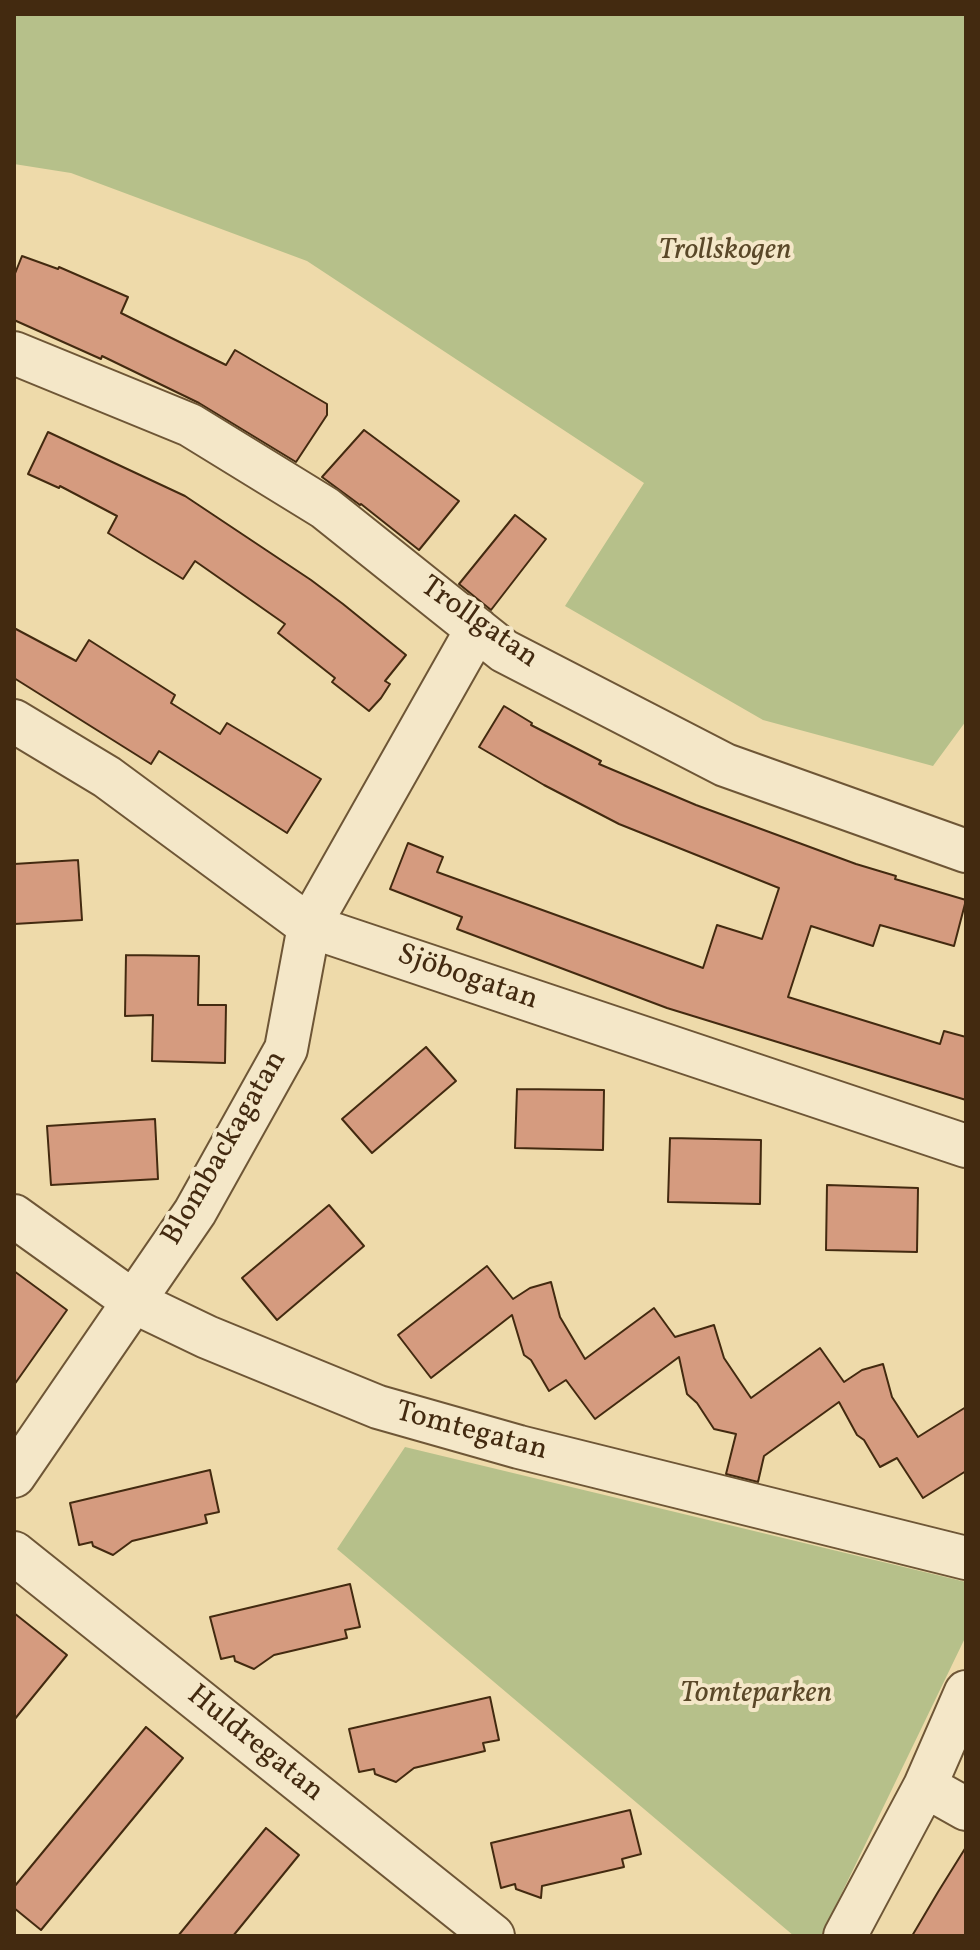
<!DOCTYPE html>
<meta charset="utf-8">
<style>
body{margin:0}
#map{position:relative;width:980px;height:1950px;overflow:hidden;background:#eedaaa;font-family:Vollkorn,serif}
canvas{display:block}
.frame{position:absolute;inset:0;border:16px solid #432a10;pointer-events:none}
</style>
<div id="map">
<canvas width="980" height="1950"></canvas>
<div class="frame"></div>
</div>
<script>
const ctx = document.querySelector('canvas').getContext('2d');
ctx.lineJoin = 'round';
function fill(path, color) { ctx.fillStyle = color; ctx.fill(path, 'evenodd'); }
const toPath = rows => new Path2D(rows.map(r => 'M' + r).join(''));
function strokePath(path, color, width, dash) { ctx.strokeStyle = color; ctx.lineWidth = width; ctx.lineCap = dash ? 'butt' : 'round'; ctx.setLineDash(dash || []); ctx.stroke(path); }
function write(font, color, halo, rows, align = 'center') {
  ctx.font = font + ' Vollkorn,serif'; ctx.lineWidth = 8; ctx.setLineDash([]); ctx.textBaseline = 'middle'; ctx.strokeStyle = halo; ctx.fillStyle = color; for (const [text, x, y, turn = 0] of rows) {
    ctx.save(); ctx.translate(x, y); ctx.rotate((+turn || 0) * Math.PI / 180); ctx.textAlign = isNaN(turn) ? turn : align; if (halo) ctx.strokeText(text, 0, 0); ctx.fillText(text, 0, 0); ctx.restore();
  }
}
fill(toPath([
 [14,14,966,14,966,721,933,766,763,720,565,606,644,483,307,261,71,173,14,164],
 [405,1447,966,1582,966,1636,821,1936,794,1936,337,1549]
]), '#b6c08a');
const building = toPath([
 [22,256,58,269,59,267,128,297,121,313,226,365,235,350,327,404,327,415,296,462,199,403,102,356,101,359,14,320,14,276,22,256],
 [364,430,459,501,419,550,361,504,360,505,322,477,364,430],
 [48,432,185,496,311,580,343,604,406,655,385,681,390,684,381,698,369,711,332,682,335,678,278,633,285,624,195,561,183,579,108,533,117,516,60,486,59,488,28,474,48,432],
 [515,515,546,539,491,610,459,584,515,515],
 [14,628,76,661,89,640,175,695,171,703,220,734,227,723,321,779,287,833,159,751,151,764,14,678,14,628],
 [504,706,532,723,531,725,601,761,599,764,696,805,856,864,896,876,895,879,966,900,954,946,880,925,873,946,811,926,788,997,940,1044,944,1031,966,1037,966,1100,667,1008,457,929,462,917,390,889,408,843,443,857,437,872,703,968,717,925,762,939,779,888,619,824,544,785,479,747,504,706],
 [78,860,82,920,14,924,14,864,78,860],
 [126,955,199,956,198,1005,226,1005,225,1063,152,1061,153,1015,125,1016,126,955],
 [426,1047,456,1081,372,1153,342,1119,426,1047],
 [517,1089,604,1090,603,1150,515,1148,517,1089],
 [155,1119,158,1179,51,1185,47,1126,155,1119],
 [670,1138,761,1140,760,1204,668,1202,670,1138],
 [827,1185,918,1188,917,1252,826,1250,827,1185],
 [329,1205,364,1246,277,1320,242,1278,329,1205],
 [487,1266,513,1299,530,1288,551,1282,560,1317,585,1359,654,1308,675,1337,714,1325,724,1358,751,1398,820,1348,844,1382,862,1370,883,1364,892,1397,918,1437,966,1407,966,1471,923,1498,897,1458,880,1467,864,1440,857,1435,839,1402,764,1456,758,1482,726,1474,736,1434,714,1429,697,1403,687,1394,679,1357,595,1419,566,1380,549,1391,531,1360,524,1355,512,1315,431,1378,398,1335,487,1266],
 [14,1271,67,1310,14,1385,14,1271],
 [210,1470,219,1512,205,1515,207,1523,132,1541,113,1555,93,1546,92,1542,79,1545,70,1503,210,1470],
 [350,1584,360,1627,345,1630,347,1638,274,1655,254,1669,235,1661,234,1656,221,1659,210,1617,350,1584],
 [14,1613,67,1655,14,1720,14,1613],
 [490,1697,499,1740,483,1743,485,1751,414,1768,396,1782,375,1774,374,1769,359,1772,349,1729,490,1697],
 [146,1727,183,1758,41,1930,14,1908,14,1887,146,1727],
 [630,1810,641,1854,622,1859,624,1867,542,1886,541,1898,516,1889,515,1884,501,1888,491,1843,630,1810],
 [266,1828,299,1855,233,1936,178,1936,266,1828],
 [966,1847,966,1936,912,1936,938,1892,966,1847]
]);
fill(building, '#d59b7f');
strokePath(building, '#432a10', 2);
const minor = toPath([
 [14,353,190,425,325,508,504,651,725,765,966,851],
 [14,721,107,777,309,926,966,1146],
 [14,1216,134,1302,207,1337,378,1407,519,1447,966,1558],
 [14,1476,195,1212,286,1049,309,926,477,629],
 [14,1553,493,1936],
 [925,1786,966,1809],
 [845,1936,925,1786,966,1692]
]);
strokePath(minor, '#6e5636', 46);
strokePath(minor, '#f4e7c8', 42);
write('italic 30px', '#5a4828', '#f4e7c8', [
 ["Trollskogen",725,252],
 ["Tomteparken",756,1695]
]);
write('30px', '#432a10', '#f4e7c8', [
 ["Trollgatan",478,624,35],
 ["Sjöbogatan",467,979,19],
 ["Blombackagatan",226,1149,-60],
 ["Tomtegatan",471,1433,15],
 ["Huldregatan",254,1745,39]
]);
</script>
